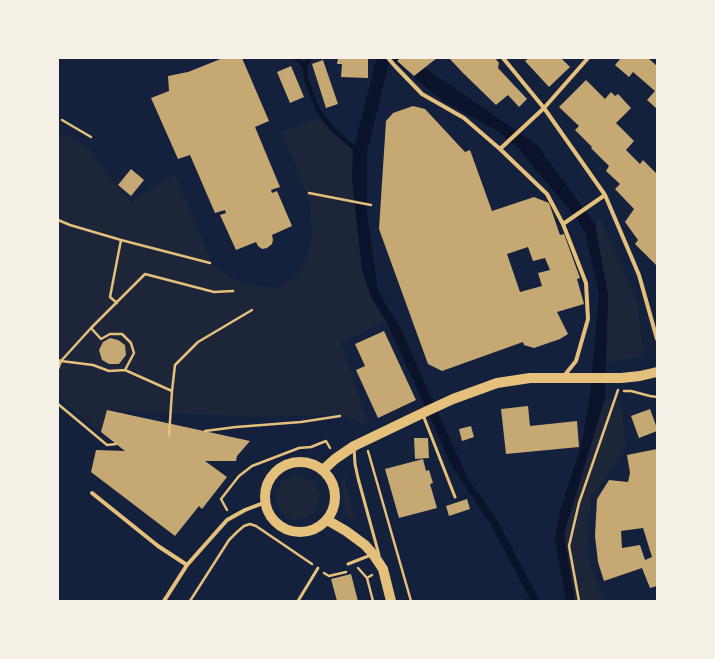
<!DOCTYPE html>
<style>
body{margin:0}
#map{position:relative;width:715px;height:659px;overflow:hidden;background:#14213d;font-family:Arial,sans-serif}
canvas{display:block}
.frame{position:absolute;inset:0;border:59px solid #f6f1e7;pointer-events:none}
</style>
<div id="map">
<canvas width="715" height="659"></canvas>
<div class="frame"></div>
</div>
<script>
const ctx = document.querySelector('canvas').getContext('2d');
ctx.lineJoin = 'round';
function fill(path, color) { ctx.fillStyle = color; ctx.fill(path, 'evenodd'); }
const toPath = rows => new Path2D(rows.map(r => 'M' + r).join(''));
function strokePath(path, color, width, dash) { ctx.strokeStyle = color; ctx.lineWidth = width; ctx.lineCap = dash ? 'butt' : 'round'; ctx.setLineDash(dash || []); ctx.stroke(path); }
fill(toPath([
 [318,118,353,150,352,178,362,270,371,297,386,321,341,342,369,426,341,415,254,417,108,410,101,432,58,398,58,133,63,134,89,148,114,183,131,202,175,174,213,266,242,283,278,288,298,276,308,255,312,226,309,200,282,132],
 [600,219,637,302,644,356,606,363,608,295,595,224],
 [605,398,621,400,625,447,615,465,592,497,587,531,590,566,605,601,575,601,564,534,571,508],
 [344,476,346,476,345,483,357,525,347,514,344,503,342,482],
 '276 498a22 22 0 1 1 44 0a22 22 0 1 1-44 0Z'
]), '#1d2539');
fill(toPath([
 [377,58,390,58,367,151,367,213,378,291,402,331,425,384,468,479,497,520,540,601,531,601,491,525,450,463,435,428,386,321,371,297,362,270,352,178,353,150],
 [393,58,415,58,428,70,537,145,595,224,608,295,607,328,605,398,564,534,575,601,566,601,555,539,560,511,581,447,590,396,599,294,585,233,578,220,519,149,496,130,444,102,395,61]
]), '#0b132b');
strokePath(toPath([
 [297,59,305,66,306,79,318,110,333,130,357,150],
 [305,66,309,58]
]), '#0b132b', 4.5);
fill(toPath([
 [223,58,242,58,269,121,255,127,280,187,271,190,272,193,277,191,292,226,272,235,273,240,272,244,267,248,262,249,258,246,256,242,236,250,220,215,226,213,225,210,215,213,190,155,178,159,151,98,169,91,168,76,188,72],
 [338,58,368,58,368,78,341,77,342,64,337,64],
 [400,58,437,58,414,76,397,61],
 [449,58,495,58,499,63,498,68,527,99,519,107,508,95,496,105,462,72],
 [529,58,561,58,570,67,549,87,525,61],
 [621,58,648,58,657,66,657,109,647,100,655,91,633,72,629,77,615,65],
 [323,60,338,104,326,108,312,64],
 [291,66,304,97,290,103,277,72],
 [586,80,605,99,611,92,615,96,618,94,631,108,616,123,634,141,626,150,640,164,643,160,657,174,657,266,635,244,638,240,625,222,634,209,615,189,620,184,606,171,609,166,591,148,592,147,575,130,579,126,559,107],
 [413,106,425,109,465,152,470,150,492,211,534,197,549,203,560,235,564,234,580,278,577,279,584,304,557,312,568,334,560,339,534,348,524,345,523,342,442,371,428,364,379,229,386,121,393,113],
 [528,247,533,261,545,258,550,270,538,273,542,286,520,292,507,254],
 [131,169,144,180,131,196,118,185],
 [384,331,416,400,378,418,356,370,365,366,355,344],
 [110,338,118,340,125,345,126,355,119,364,109,364,102,360,99,350,103,342],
 [528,406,530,426,577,421,579,447,506,454,501,409],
 [650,409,657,428,657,431,639,438,631,416],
 [107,410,250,441,237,456,236,461,205,461,227,477,202,509,199,506,175,536,91,472,96,450,125,451,101,432],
 [471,426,474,437,462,441,459,429],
 [414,438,428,438,429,458,415,459],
 [657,449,657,586,650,588,642,568,604,581,598,562,595,536,597,499,609,480,628,482,630,473,627,455],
 [643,528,652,557,645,560,640,545,622,548,621,531],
 [423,459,426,471,429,470,433,483,430,484,437,508,399,518,385,469],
 [467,499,470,509,449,516,446,506],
 [351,574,358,601,337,601,331,579]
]), '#c6a872');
strokePath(toPath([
 [62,120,91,137],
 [309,193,371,205],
 [58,220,70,225,121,240],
 [117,303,110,297,121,240,210,263],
 [91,328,101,339,110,334,122,334,131,343,134,353,125,370],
 [58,360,61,361,91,328,145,274,214,292,233,291],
 [58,369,61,361,93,365,109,371,125,370,172,391,175,365,198,342,252,310],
 [624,391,631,391,650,396,657,397],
 [58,404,107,445,116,444],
 [205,431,236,427,301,422,340,416],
 [169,436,172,391],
 [368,451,411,601],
 [227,510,221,499,239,476,252,466,299,448,311,447,326,441,330,448],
 [358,568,367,578],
 [324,573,329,576,346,572],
 [372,575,367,578,373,601],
 [190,601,229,540,237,532,244,526,250,524,256,526,312,564],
 [579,601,569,546,579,503,618,390]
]), '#e5c07b', 2.5);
strokePath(toPath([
 [423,415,455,497],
 [354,448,355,464,358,478,379,555],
 [348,564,371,555],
 [298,601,318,568]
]), '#e5c07b', 3);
strokePath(toPath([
 [388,58,395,66,422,94,464,118,500,149,547,194,563,224,586,283,588,319,576,361,564,376],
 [503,58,544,108,605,195,639,275,657,339],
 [500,149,544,108,588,58],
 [563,224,605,195],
 [92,493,158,546,187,565],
 [164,601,187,565,227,520,245,510,266,502]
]), '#e5c07b', 4);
strokePath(toPath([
 '265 497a35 35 0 1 1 70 0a35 35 0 1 1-70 0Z',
 [323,470,335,459,354,446,427,411,453,399,497,383,530,378,621,378,640,376,657,372],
 [327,520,346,531,365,545,373,554,383,569,391,601]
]), '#e5c07b', 10);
</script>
